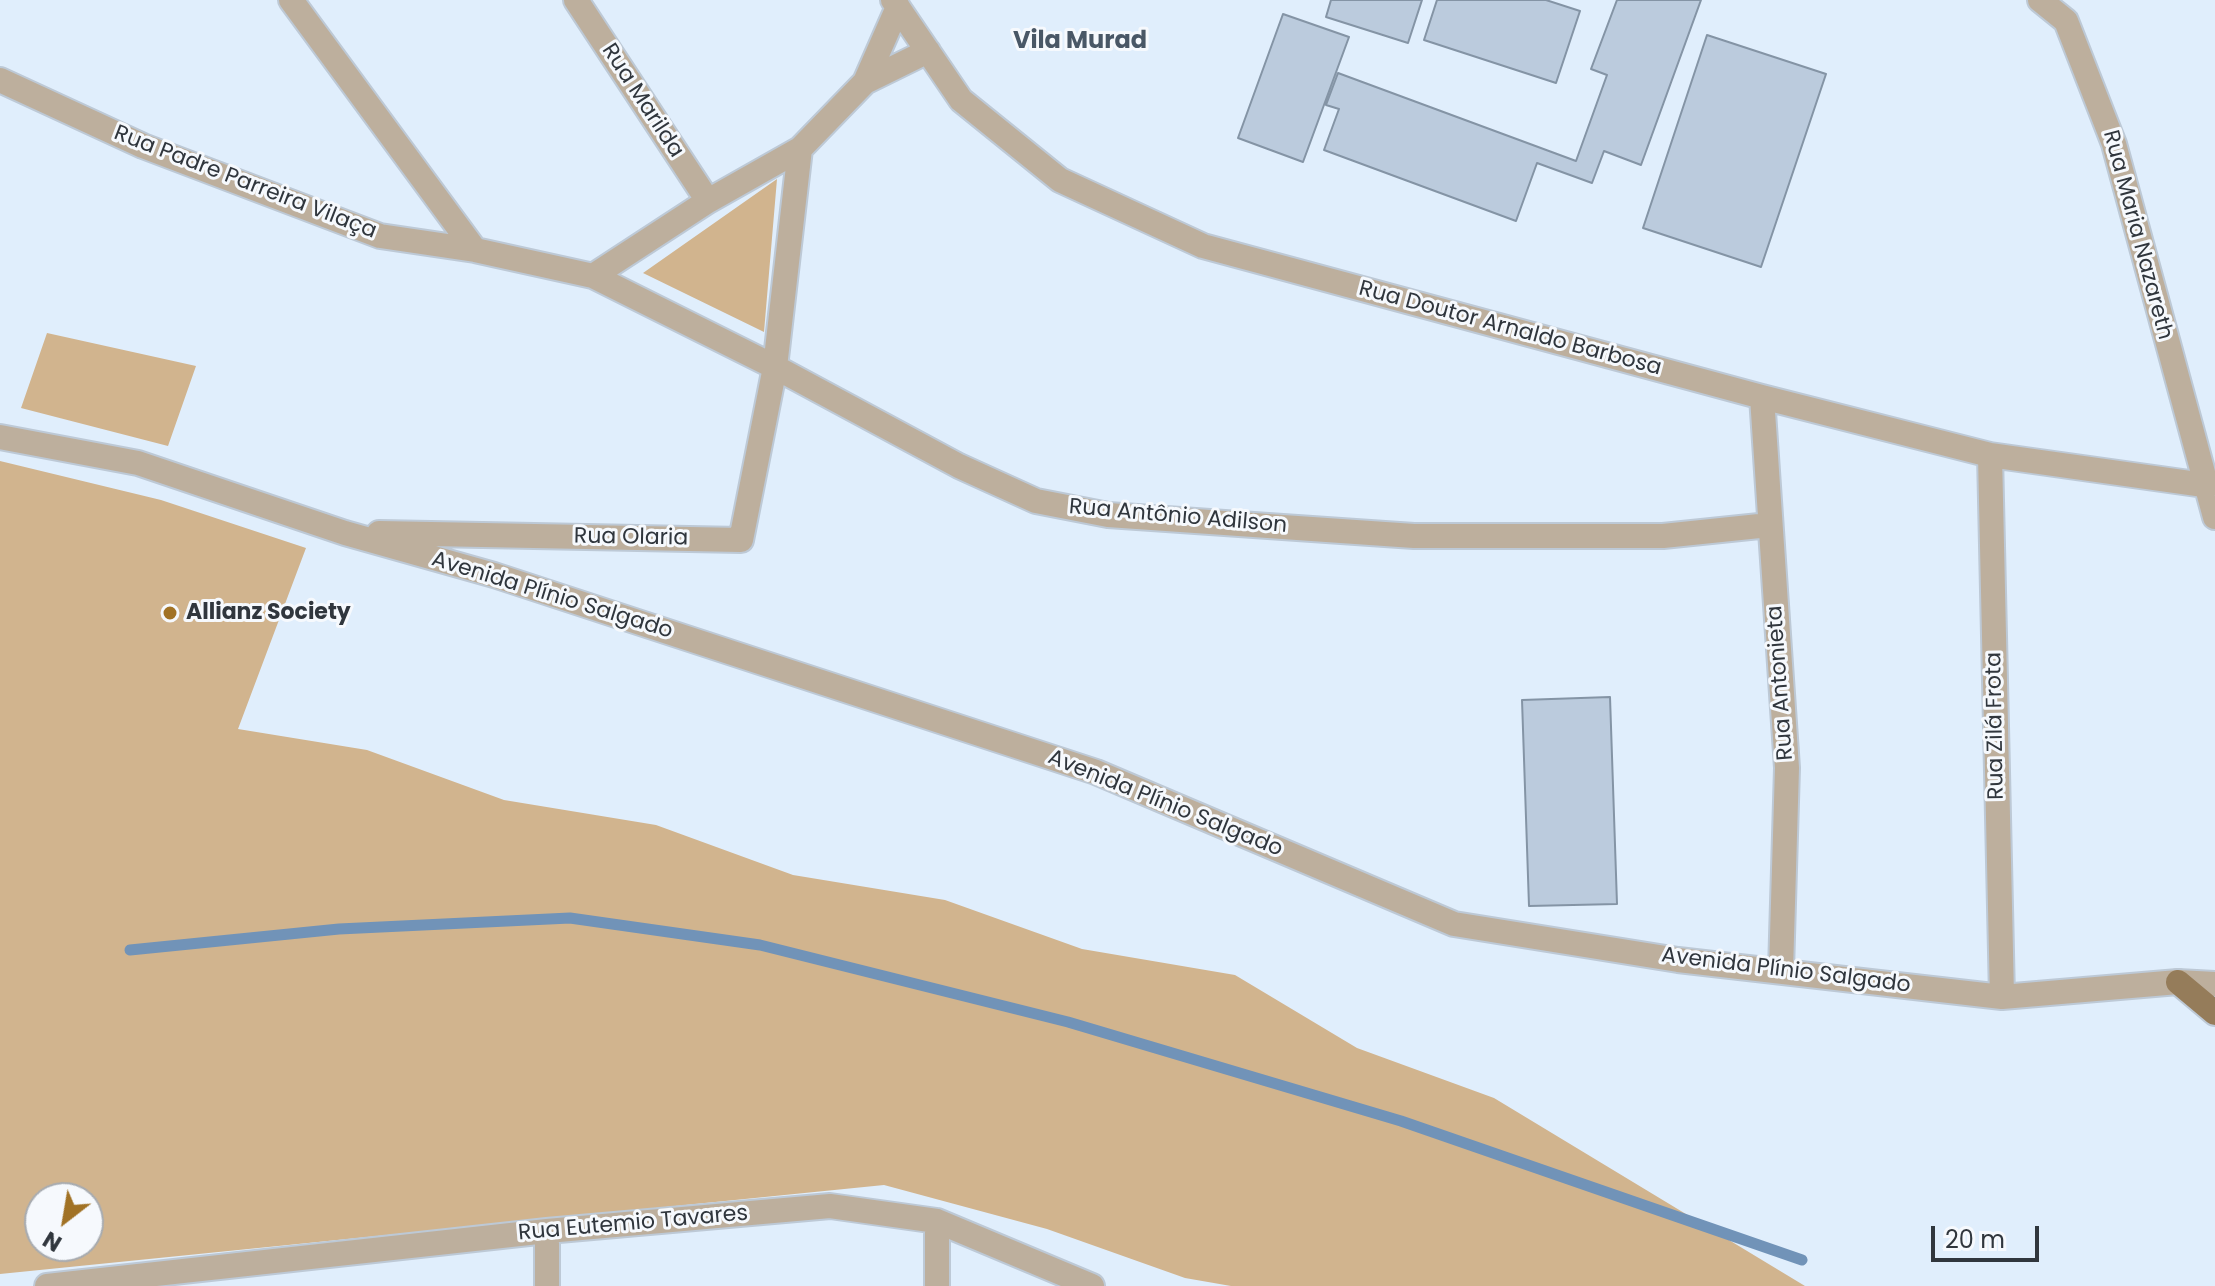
<!DOCTYPE html>
<meta charset="utf-8">
<style>
body{margin:0}
#map{position:relative;width:2215px;height:1286px;overflow:hidden;background:#e0eefc;font-family:Poppins,sans-serif}
canvas{display:block}
.north{position:absolute;left:24px;top:1182px;width:80px;height:80px;box-sizing:border-box;background:#f6f9fd;border:2px solid #a7abb0;border-radius:50%;rotate:211deg;font-size:22px;font-weight:700;line-height:32px;text-align:center;color:#30363d}
.north::after{content:'';display:block;margin:auto;width:28px;height:36px;background:#a17225;clip-path:polygon(50% 0,100% 100%,50% 72%,0 100%)}
.scale{position:absolute;left:1931px;top:1226px;width:108px;height:36px;box-sizing:border-box;border:4px solid #30363d;border-top:0;padding-left:10px;font-size:24px;line-height:28px;white-space:nowrap;color:#30363d;-webkit-text-stroke:6px #f6f9fd;paint-order:stroke}
</style>
<div id="map">
<canvas width="2215" height="1286"></canvas>
<div class="north">N</div>
<div class="scale">20 m</div>
</div>
<script>
const ctx = document.querySelector('canvas').getContext('2d');
ctx.lineJoin = 'round';
function fill(path, color) { ctx.fillStyle = color; ctx.fill(path, 'evenodd'); }
const toPath = rows => new Path2D(rows.map(r => 'M' + r).join(''));
function strokePath(path, color, width, dash) { ctx.strokeStyle = color; ctx.lineWidth = width; ctx.lineCap = dash ? 'butt' : 'round'; ctx.setLineDash(dash || []); ctx.stroke(path); }
function write(font, color, halo, rows, align = 'center') {
  ctx.font = font + ' Poppins,sans-serif'; ctx.lineWidth = 6; ctx.setLineDash([]); ctx.textBaseline = 'middle'; ctx.strokeStyle = halo; ctx.fillStyle = color; for (const [text, x, y, turn = 0] of rows) {
    ctx.save(); ctx.translate(x, y); ctx.rotate((+turn || 0) * Math.PI / 180); ctx.textAlign = isNaN(turn) ? turn : align; if (halo) ctx.strokeText(text, 0, 0); ctx.fillText(text, 0, 0); ctx.restore();
  }
}
fill(toPath([
 [777,179,764,332,643,273],
 [47,333,196,366,168,446,21,408],
 [0,461,161,500,306,548,238,729,367,750,504,800,656,825,793,875,945,900,1082,949,1235,975,1357,1048,1494,1098,1805,1286,1231,1286,1185,1278,1047,1229,884,1185,0,1274],
 [40,1198,88,1198,88,1246,40,1246]
]), '#d1b48e');
strokePath(toPath([
 [130,950,339,929,570,918,760,945,1068,1022,1401,1121,1802,1260]
]), '#7193b8', 11);
const building = toPath([
 [1331,0,1422,0,1408,43,1326,17,1331,0],
 [1437,0,1546,0,1580,11,1556,83,1424,40,1437,0],
 [1617,0,1701,0,1641,165,1604,151,1592,183,1537,163,1516,221,1324,150,1339,109,1326,105,1338,73,1576,161,1607,75,1591,69,1617,0],
 [1283,14,1349,37,1303,162,1238,138,1283,14],
 [1707,35,1826,74,1761,267,1643,228,1707,35],
 [1610,697,1617,904,1529,906,1522,700,1610,697]
]);
fill(building, '#bbcbdd');
strokePath(building, '#8494a5', 2);
const minor = toPath([
 [291,0,475,250],
 [576,0,708,201],
 [893,0,961,100,1060,180,1203,246,1762,397,1990,455,2204,485,2215,483],
 [2040,0,2066,21,2114,144,2215,517],
 [0,80,143,146,380,236,475,250,593,276,775,367,959,466,1036,501,1108,515,1414,536,1663,536,1769,525],
 [865,82,928,51],
 [593,276,708,201,800,149,865,82,898,7],
 [1762,397,1787,768,1781,970],
 [0,437,138,463,345,533,494,575,1096,772,1454,924,1678,960,2002,997,2178,982,2215,984],
 [1990,455,2002,997],
 [379,533,741,540,775,367,800,149],
 [937,1221,937,1286],
 [547,1231,547,1286],
 [47,1286,547,1231,830,1206,937,1221,1092,1286]
]);
const major = toPath([
 [2178,982,2215,1013]
]);
strokePath(minor, '#bdc9d6', 28);
strokePath(major, '#bdc9d6', 28);
strokePath(minor, '#bdaf9d', 24);
strokePath(major, '#957c5a', 24);
for (const [x, y, r, color] of [
 [170,613,8,"#a17225"]
]) { const dot = new Path2D(); dot.arc(x, y, r, 0, 2 * Math.PI); ctx.fillStyle = color; ctx.fill(dot); strokePath(dot, '#f6f9fd', 3); }
write('22px', '#30363d', '#f6f9fd', [
 ["Rua Marilda",642,101,57],
 ["Rua Padre Parreira Vilaça",245,183,21],
 ["Rua Maria Nazareth",2137,235,75],
 ["Rua Doutor Arnaldo Barbosa",1510,329,15],
 ["Rua Antônio Adilson",1178,517,5],
 ["Rua Olaria",631,538,1],
 ["Avenida Plínio Salgado",552,596,17],
 ["Rua Antonieta",1781,683,-94],
 ["Rua Zilá Frota",1996,726,-91],
 ["Avenida Plínio Salgado",1165,804,22],
 ["Avenida Plínio Salgado",1786,971,7],
 ["Rua Eutemio Tavares",633,1224,-5]
]);
write('bold 22px', '#30363d', '#f6f9fd', [
 ["Allianz Society",186,613]
], 'left');
write('bold 24px', '#495766', '#f6f9fd', [
 ["Vila Murad",1080,42]
]);
</script>
